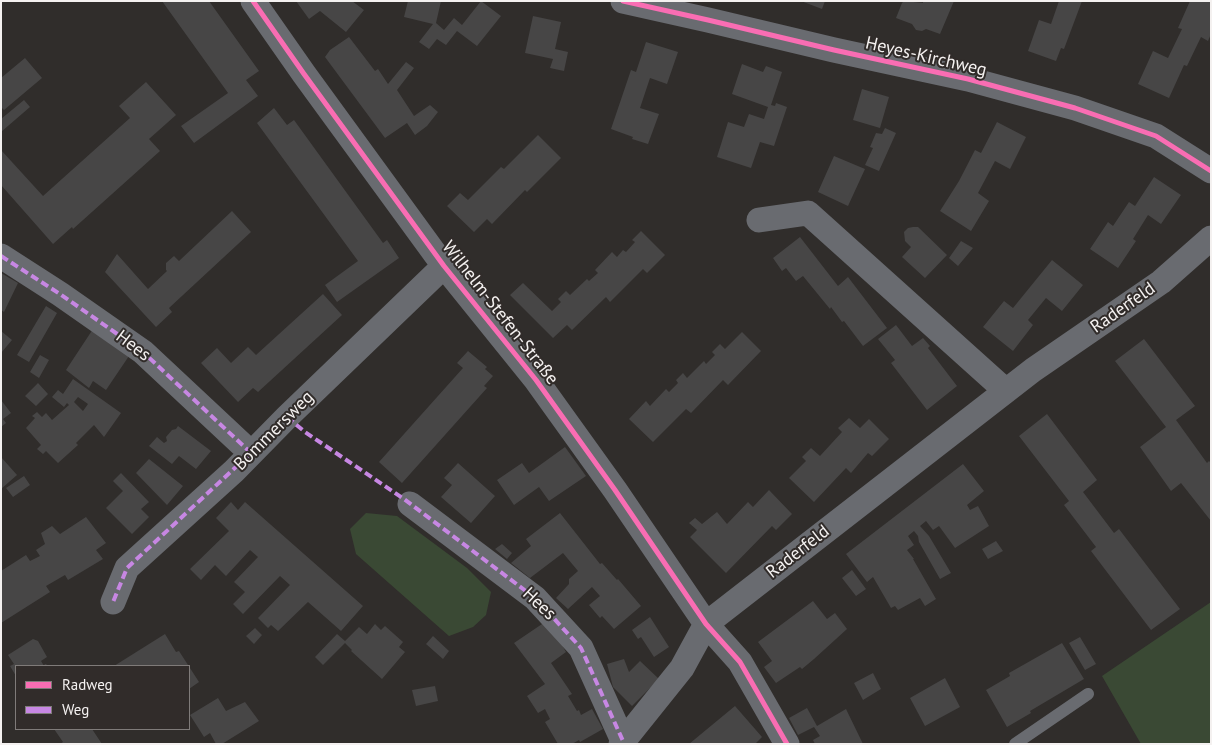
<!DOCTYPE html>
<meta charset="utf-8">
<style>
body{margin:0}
#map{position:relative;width:1212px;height:745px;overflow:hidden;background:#302d2b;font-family:"PT Sans",sans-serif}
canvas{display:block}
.frame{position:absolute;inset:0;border:2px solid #f4f1f0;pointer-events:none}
.legend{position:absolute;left:15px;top:665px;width:175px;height:65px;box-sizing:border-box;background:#312c2a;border:1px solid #7f7b79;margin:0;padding:6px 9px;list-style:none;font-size:15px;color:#f4f1f0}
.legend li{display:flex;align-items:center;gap:10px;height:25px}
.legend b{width:25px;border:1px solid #7f7b79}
</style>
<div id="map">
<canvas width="1212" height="745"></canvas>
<div class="frame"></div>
<ul class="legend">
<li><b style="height:6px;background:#f96db3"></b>Radweg</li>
<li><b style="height:6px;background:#c787e3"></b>Weg</li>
</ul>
</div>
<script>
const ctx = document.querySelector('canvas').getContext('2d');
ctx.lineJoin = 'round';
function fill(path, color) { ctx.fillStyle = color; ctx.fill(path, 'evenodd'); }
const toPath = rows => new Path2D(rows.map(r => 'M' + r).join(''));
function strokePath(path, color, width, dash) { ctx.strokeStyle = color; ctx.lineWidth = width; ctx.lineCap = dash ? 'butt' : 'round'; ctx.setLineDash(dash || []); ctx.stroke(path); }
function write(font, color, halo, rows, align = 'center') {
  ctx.font = font + ' "PT Sans",sans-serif'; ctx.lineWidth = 4; ctx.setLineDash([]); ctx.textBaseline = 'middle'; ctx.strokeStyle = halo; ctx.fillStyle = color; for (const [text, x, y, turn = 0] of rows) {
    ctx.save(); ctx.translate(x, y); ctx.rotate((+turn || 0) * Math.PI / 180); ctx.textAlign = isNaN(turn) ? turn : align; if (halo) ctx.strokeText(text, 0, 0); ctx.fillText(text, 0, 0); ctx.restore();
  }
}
fill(toPath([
 [366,513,397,516,467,568,491,592,486,615,473,627,449,636,356,554,350,529],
 [1211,602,1211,744,1141,744,1102,676]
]), '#3a4934');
fill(toPath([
 [162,1,209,1,259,71,246,80,258,96,194,143,181,126,228,93],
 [296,1,352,1,364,10,346,32,320,11,309,19],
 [408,1,441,1,436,23,444,30,454,18,462,25,481,1,501,16,477,46,457,31,446,45,437,39,429,49,419,42,433,24,404,17],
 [801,1,825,1,822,9],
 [904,1,923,3,923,1,954,1,940,34,926,29,922,31,916,30,912,24,896,18,902,3],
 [1059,1,1082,1,1064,49,1061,48,1056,61,1028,51,1039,20,1051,24],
 [1190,1,1211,2,1211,34,1208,41,1201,37,1187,66,1184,65,1169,98,1138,84,1153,51,1168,58,1182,29,1178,28],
 [533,16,561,22,555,49,568,52,564,71,550,68,553,59,525,53],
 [349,37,375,71,378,69,388,84,406,62,414,68,397,90,414,116,430,105,438,112,427,126,415,135,407,123,385,138,325,57,330,50],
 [646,42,678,52,667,84,650,78,640,108,659,114,648,144,632,139,633,137,611,129,631,70,636,72],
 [25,58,42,78,4,110,1,107,1,78],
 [742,64,763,72,766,66,782,72,771,105,775,106,776,103,787,107,774,146,760,142,751,168,717,157,728,122,744,127,749,114,764,119,768,107,732,94],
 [146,82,176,115,149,139,160,151,73,229,72,227,53,244,1,185,1,150,43,196,130,118,119,106],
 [862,89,889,97,880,128,853,120],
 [24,100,30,107,1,132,1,119],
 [274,108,287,125,294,120,383,243,387,240,399,258,337,302,325,285,358,261,257,123],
 [997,122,1026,137,1010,169,995,161,978,193,989,201,971,231,940,211,959,181,975,150,981,153],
 [885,128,896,133,879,171,865,165,873,148,870,147,876,133,882,134],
 [538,135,561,158,527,192,525,190,492,224,487,219,474,232,447,206,460,193,468,200,501,167,504,169],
 [834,156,865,169,848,206,818,192],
 [1154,177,1181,195,1161,224,1148,215,1133,239,1136,241,1118,268,1090,249,1108,222,1113,226,1129,202,1135,206],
 [232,211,251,232,169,308,172,312,156,327,105,272,117,254,148,289,167,271,166,270,166,263,174,256,179,261],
 [913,227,918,227,947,255,925,278,902,257,911,247,905,241,904,232,908,228],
 [641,231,665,255,647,273,643,269,610,302,606,297,572,330,567,325,553,338,510,295,523,283,552,311,561,302,558,299,566,291,570,295,587,279,589,281,598,273,595,270,612,252,617,257,623,250,626,252,635,242,632,240],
 [800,237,838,286,848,277,887,328,863,346,844,321,842,322,831,307,830,309,803,276,796,281,786,268,782,271,773,258],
 [961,241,973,248,958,266,949,258],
 [1052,260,1083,285,1062,311,1046,298,1028,320,1033,325,1013,351,983,327,1004,301,1013,308],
 [1,273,18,283,4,312,1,310],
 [323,294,342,315,258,392,253,388,238,402,201,363,217,348,231,363,248,347,256,355],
 [46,306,57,313,29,362,17,355],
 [896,325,912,346,923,338,930,346,928,348,957,386,927,410,891,363,895,360,878,339],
 [93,329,131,353,106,390,93,381,89,388,66,370],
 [1,331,12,340,1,353],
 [742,332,761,351,728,385,723,380,691,413,686,409,653,442,629,419,646,401,650,406,666,389,669,392,678,383,676,380,683,373,687,378,704,361,706,364,715,355,712,352,720,344,725,349],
 [1144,339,1195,406,1176,420,1207,463,1209,461,1211,463,1211,521,1181,483,1171,491,1140,447,1166,427,1115,361],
 [468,351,487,367,485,369,493,376,484,386,487,388,402,483,379,462,463,368,457,363],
 [40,355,49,360,39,378,30,372],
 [73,379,121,413,104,437,94,425,76,443,78,445,58,463,46,451,43,454,37,449,41,445,26,428,35,418,32,416,37,412,42,417,46,413,52,420,69,405,67,403,64,407,52,397,58,390,63,394],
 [78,397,88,404,83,411,74,402],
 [38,383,48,394,36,406,25,396],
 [1,400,11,413,3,419,6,423,1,427],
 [1047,414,1097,480,1083,492,1114,533,1119,529,1180,609,1151,630,1091,551,1096,547,1064,505,1069,501,1019,436],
 [849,418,860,428,869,419,889,439,872,456,868,453,851,473,846,468,814,502,789,478,806,461,802,457,811,448,820,456,842,432,838,428],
 [178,426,211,451,196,469,179,456,172,464,149,446,157,437,164,443,167,441,166,437,172,430,176,429],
 [565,447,586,476,549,501,539,487,514,505,497,480,522,463,529,473],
 [1,457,17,475,1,489],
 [149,459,183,486,167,505,136,473],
 [458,463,495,496,471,523,441,497,452,485,444,478],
 [963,464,984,491,967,505,970,510,978,506,989,526,955,548,939,526,933,530,926,521,920,526,929,536,951,573,940,579,919,542,918,536,914,531,908,536,914,545,907,550,914,559,913,559,936,599,925,606,920,598,898,610,895,606,891,608,873,577,867,582,846,554],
 [121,473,149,502,141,509,149,517,132,534,106,508,123,491,113,481],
 [24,476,30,485,13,497,6,488],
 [769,490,792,514,776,530,772,526,726,573,690,537,697,530,689,523,695,518,702,524,717,512,727,524,748,502,753,507],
 [231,502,238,510,245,502,363,606,341,631,308,602,278,631,271,625,268,628,258,618,290,585,280,576,243,614,233,604,245,592,234,582,258,557,250,550,226,576,215,565,201,580,190,569,229,531,216,518],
 [560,513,600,564,602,563,617,580,618,579,641,606,614,629,602,616,600,618,589,605,600,596,592,587,568,609,556,598,569,584,569,579,578,571,563,553,530,578,511,563,531,546,526,539],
 [86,517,106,543,96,550,103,559,68,580,65,575,46,586,50,592,1,623,1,571,26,555,30,561,40,556,36,550,45,544,41,533,52,526,60,534],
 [996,541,1003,551,988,559,982,549],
 [502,544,512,553,507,559,495,549],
 [852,570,866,589,856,596,842,578],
 [813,601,827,619,835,613,847,629,814,659,802,669,800,667,776,683,764,667,772,661,758,642],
 [650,617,669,647,654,657,641,637,638,639,632,630],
 [545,622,558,638,566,652,551,663,572,694,568,696,577,711,579,710,581,715,592,709,603,729,580,742,579,740,572,744,558,744,545,722,550,719,545,709,538,713,527,696,545,684,514,643],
 [375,624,381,630,385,626,403,642,399,647,405,652,382,679,351,651,352,650,345,643,323,665,315,657,337,634,345,641,359,627,367,634],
 [255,628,262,635,254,644,246,636],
 [165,634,176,652,179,651,199,682,189,689,189,666,114,666],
 [433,636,449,651,443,659,426,644],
 [1080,637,1096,664,1085,670,1069,643],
 [33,639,38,641,47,657,41,661,44,666,45,664,50,666,16,666,16,676,10,666,14,664,8,655],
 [1062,643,1084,679,1030,711,1031,713,1007,727,986,690,1010,676,1009,673],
 [624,659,629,672,640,661,659,679,632,706,613,687,607,664],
 [873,673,881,689,863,700,854,683],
 [945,678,960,707,925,726,910,698],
 [435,686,438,701,416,706,412,690],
 [218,698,226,711,245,702,259,721,222,744,216,744,210,733,204,737,190,715],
 [735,706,762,737,755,744,689,744],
 [807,708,817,726,846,709,863,744,815,744,813,740,820,736,814,727,798,735,789,718],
 [54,729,92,729,102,744,60,744,63,742]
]), '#474646');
strokePath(toPath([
 [1015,744,1088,694]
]), '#696b70', 12);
strokePath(toPath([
 [253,1,304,74,444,266,536,380,615,490,706,624,740,662,787,744],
 [623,1,708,20,834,50,968,79,1075,108,1156,136,1211,171],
 [759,220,808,213,1006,391],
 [1,256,60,294,143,352,251,453],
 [410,504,535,598,581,648,623,741],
 [113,602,127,568,234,471,287,417,444,266],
 [621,744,682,668,706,624,1033,370,1161,282,1211,238]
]), '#696b70', 25);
strokePath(toPath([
 [1,256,60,294,143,352,251,453,127,568,113,602],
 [287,417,305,432,404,499,535,598,581,648,623,741]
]), '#c787e3', 4, [8, 4]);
strokePath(toPath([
 [253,1,304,74,444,266,536,380,615,490,706,624,740,662,787,744],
 [623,1,708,20,834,50,968,79,1075,108,1156,136,1211,171]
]), '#f96db3', 5);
write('18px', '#f4f1f0', '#312c2a', [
 ["Heyes-Kirchweg",926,57,13],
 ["Raderfeld",1123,308,-35],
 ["Wilhelm-Stefen-Straße",500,313,52],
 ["Hees",133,346,37],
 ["Bommersweg",274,431,-45],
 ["Raderfeld",798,552,-38],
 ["Hees",539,604,43]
]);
</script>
